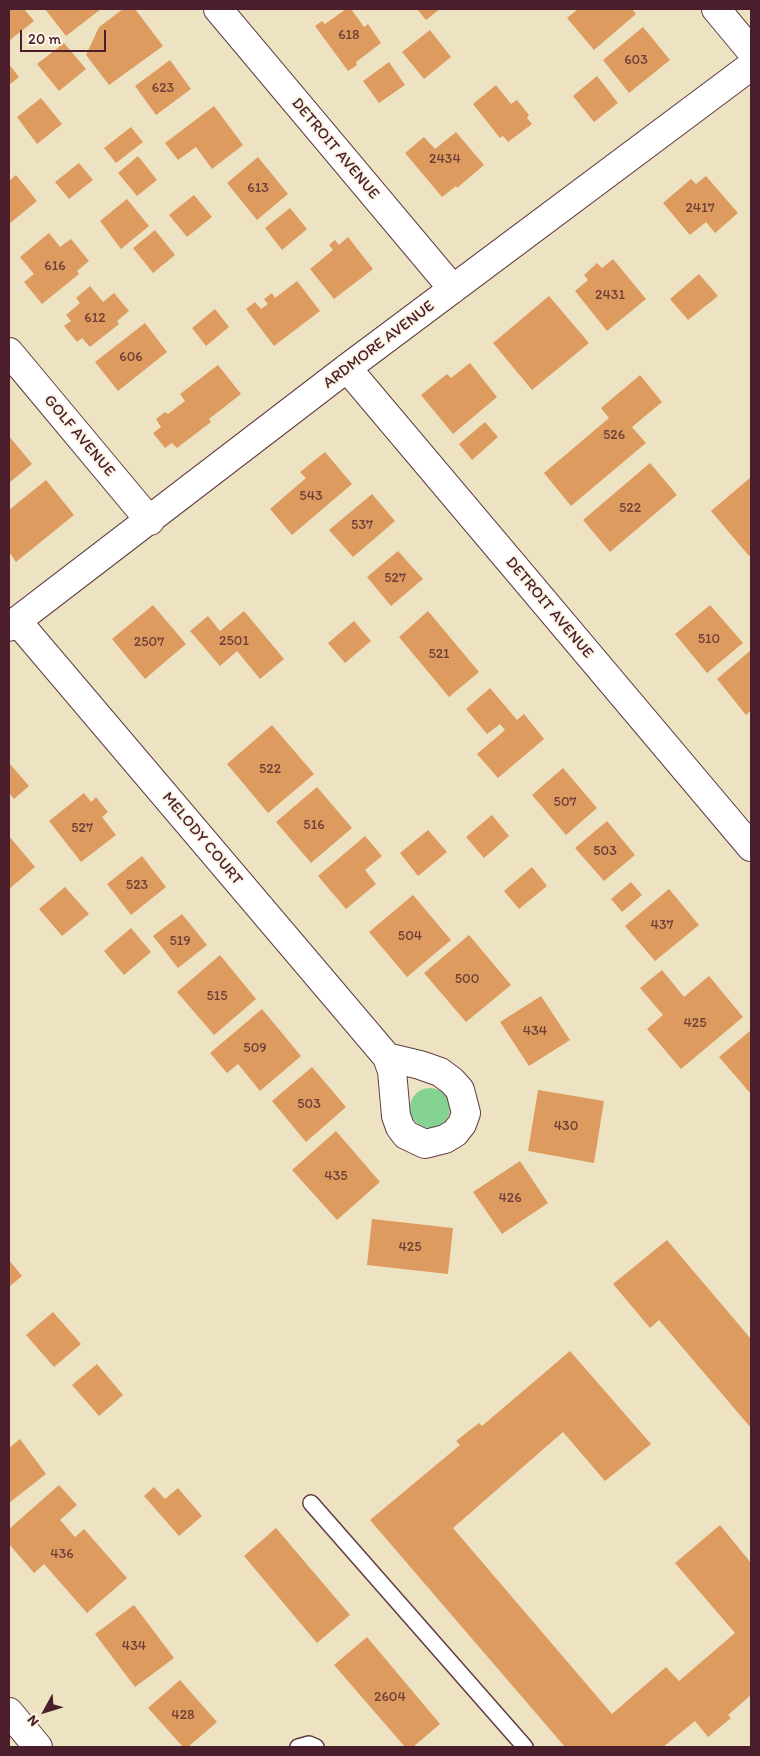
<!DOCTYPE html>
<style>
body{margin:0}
#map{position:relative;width:760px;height:1756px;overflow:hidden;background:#ede3c3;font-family:Itim,sans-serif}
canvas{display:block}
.frame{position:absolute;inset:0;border:10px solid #4a1f2b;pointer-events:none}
.north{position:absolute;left:20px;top:1686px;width:50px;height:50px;-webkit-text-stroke:4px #fcf5e5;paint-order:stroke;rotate:231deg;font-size:14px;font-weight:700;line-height:20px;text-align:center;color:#4a1f2b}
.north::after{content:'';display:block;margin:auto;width:18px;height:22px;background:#4a1f2b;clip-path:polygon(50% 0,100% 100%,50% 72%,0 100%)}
.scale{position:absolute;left:20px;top:30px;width:86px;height:22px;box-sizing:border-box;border:2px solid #4a1f2b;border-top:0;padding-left:6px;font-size:15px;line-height:18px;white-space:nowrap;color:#4a1f2b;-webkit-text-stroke:4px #fcf5e5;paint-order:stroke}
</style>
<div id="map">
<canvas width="760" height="1756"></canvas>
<div class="frame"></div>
<div class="north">N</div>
<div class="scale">20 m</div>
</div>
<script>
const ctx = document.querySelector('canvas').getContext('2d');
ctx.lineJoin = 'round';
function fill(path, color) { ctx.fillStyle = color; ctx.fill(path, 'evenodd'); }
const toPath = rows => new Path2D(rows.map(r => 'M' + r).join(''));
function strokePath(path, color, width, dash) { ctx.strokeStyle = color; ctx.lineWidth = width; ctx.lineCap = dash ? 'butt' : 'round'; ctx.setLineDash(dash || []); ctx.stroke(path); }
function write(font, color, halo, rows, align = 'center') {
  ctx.font = font + ' Itim,sans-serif'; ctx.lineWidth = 4; ctx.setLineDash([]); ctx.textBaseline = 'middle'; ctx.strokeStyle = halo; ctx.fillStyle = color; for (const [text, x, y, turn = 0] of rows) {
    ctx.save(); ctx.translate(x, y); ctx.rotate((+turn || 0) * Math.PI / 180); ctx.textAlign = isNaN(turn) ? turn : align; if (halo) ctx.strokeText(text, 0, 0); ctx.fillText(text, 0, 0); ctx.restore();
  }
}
fill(toPath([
 '410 1108a20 20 0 1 1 40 0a20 20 0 1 1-40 0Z'
]), '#84d392');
fill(toPath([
 [9,9,24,9,34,21,10,40],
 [45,9,101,9,66,36],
 [123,9,135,9,163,46,109,85,86,55,99,27],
 [346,9,351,9,364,27,368,24,381,43,356,62,357,65,348,71,315,26,322,21,325,24],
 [417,9,440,9,426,20],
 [578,9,632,9,636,14,594,50,567,18],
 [643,27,670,60,629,93,603,60],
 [430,30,451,57,424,79,402,52],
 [64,43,86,69,59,91,37,64],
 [170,60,191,89,156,115,135,86],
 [389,62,405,85,379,103,363,81],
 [9,64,19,77,9,85],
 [597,76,618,103,594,122,573,96],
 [496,85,511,104,517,100,529,115,527,118,532,124,508,142,503,136,500,138,473,104],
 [41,98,62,124,37,144,17,117],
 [214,106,243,145,212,169,196,147,178,160,165,143],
 [131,127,143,142,116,163,104,148],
 [456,132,484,165,457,188,456,186,442,197,405,153,424,137,435,149],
 [138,156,157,180,137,196,118,173],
 [258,157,288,194,257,220,227,183],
 [79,163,93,180,69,199,55,182],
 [16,175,37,201,9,224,9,181],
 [706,176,738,213,715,233,706,222,690,235,663,203,691,179,696,184],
 [194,195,212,217,187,237,169,215],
 [127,199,149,226,121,249,100,221],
 [290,208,307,229,282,250,265,228],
 [155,230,175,255,153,273,133,248],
 [49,233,60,247,71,239,89,261,77,271,79,274,42,304,24,282,34,274,20,257],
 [348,237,373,269,334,299,310,269,333,250,329,245,335,240,339,245],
 [613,259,646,299,607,331,575,291,588,280,584,275,597,263,602,268],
 [699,274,718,296,688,320,670,299],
 [297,281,320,311,274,346,246,309,255,302,261,309,268,304,264,299,272,293,275,298],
 [90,286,103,302,114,293,129,311,117,321,119,324,90,347,82,338,77,342,64,326,71,321,66,315,80,303,76,298],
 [549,296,589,343,532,390,493,343],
 [215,309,229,327,206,346,192,328],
 [145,323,167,352,118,391,95,362],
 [470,363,497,397,453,434,421,395,447,374,451,378],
 [218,365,241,394,209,419,211,422,177,448,172,443,165,448,153,433,161,427,156,419,165,412,168,414,185,401,180,394],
 [640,375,662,402,632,427,646,443,571,506,544,473,609,418,601,408],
 [485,422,498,437,472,460,459,444],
 [9,436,32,464,9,483],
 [325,452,352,484,292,535,270,509,306,478,300,472],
 [650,463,677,495,610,552,583,520],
 [751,477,751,554,749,556,711,511],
 [46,480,74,515,16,562,9,552,9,510],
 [372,494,395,521,353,557,329,530],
 [398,551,423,579,391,606,367,577],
 [153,605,186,644,145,679,112,639],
 [710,605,743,643,707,673,675,634],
 [244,611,284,659,260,679,237,651,220,666,190,631,208,616,220,631],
 [428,611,479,672,449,697,399,637],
 [354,621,371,641,345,663,328,643],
 [751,650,751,710,746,715,717,679],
 [490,688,517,720,524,714,544,739,498,778,477,754,505,730,500,724,487,734,466,709],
 [272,725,314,774,268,813,227,764],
 [10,764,29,786,14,799,9,793],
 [563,768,597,808,566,835,532,795],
 [317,787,352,828,311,863,276,822],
 [84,793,91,802,96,797,108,812,102,817,116,835,81,862,49,821],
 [492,815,509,836,484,858,466,837],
 [607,821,635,855,604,881,575,848],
 [428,830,447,852,418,876,400,853],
 [9,836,35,867,9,889],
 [365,836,382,856,365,870,376,884,346,909,318,876],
 [142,856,166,887,131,915,107,884],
 [532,867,547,886,519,909,504,891],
 [631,882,642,895,622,912,611,899],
 [65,887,89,914,62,936,39,909],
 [669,889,699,925,655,961,625,926],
 [413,895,451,940,407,977,369,932],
 [182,914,207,945,178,968,153,936],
 [131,928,151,952,124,975,104,951],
 [469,935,511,985,466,1022,424,973],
 [220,955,256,999,214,1035,177,992],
 [662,970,684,997,709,976,743,1017,681,1069,647,1029,663,1015,640,988],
 [541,996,570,1040,529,1066,500,1022],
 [262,1009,301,1056,260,1091,238,1064,227,1073,210,1053],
 [751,1030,751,1094,719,1057],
 [312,1067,346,1107,306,1142,272,1101],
 [538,1090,604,1101,594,1163,528,1151],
 [336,1131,380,1182,337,1220,292,1170],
 [520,1161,548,1203,502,1234,473,1192],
 [372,1219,453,1228,448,1274,367,1265],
 [667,1240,751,1339,751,1428,659,1320,650,1328,613,1284],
 [9,1260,22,1276,9,1287],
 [53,1312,81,1344,54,1367,26,1335],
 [570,1351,651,1444,605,1481,563,1432,453,1528,612,1714,666,1667,679,1681,735,1633,675,1563,720,1525,751,1563,751,1695,728,1715,731,1718,708,1737,695,1721,663,1747,565,1747,370,1520,460,1445,456,1441,479,1423,482,1426],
 [97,1364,123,1395,99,1416,72,1385],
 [20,1439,46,1474,9,1503,9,1448],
 [59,1485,77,1505,60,1520,75,1537,84,1529,127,1578,87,1613,44,1564,34,1573,9,1544,9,1529],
 [154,1487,165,1499,178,1488,202,1516,179,1536,144,1496],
 [276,1528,350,1615,317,1643,244,1556],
 [134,1605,174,1658,135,1687,95,1634],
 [367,1637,440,1724,413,1747,405,1747,334,1665],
 [180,1680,217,1722,188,1747,183,1747,148,1708]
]), '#dd9b60');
const lane = toPath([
 [311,1503,525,1747],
 [298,1747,309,1744,316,1747]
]);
const street = toPath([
 [218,9,453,289],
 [716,9,751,51],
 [9,352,150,521],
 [347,368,751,847],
 [17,621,387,1057,392,1071,396,1116,400,1127,406,1135,425,1144,445,1139,455,1133,462,1124,466,1113,460,1090,452,1081,440,1072,420,1065,387,1057],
 [9,627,347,368,751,66],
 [9,1712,38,1747]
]);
strokePath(lane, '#623c42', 18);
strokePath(street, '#623c42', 30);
strokePath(lane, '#fff', 15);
strokePath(street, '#fff', 28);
write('14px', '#6f3e38', null, [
 ["618",349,35],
 ["603",636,60],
 ["623",163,88],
 ["2434",445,159],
 ["613",258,188],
 ["2417",700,208],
 ["616",55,266],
 ["2431",610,295],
 ["612",95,318],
 ["606",131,357],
 ["526",614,435],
 ["543",311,496],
 ["522",630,508],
 ["537",362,525],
 ["527",395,578],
 ["510",709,639],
 ["2501",234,641],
 ["2507",149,642],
 ["521",439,654],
 ["522",270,769],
 ["507",565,802],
 ["516",314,825],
 ["527",82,828],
 ["503",605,851],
 ["523",137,885],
 ["437",662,925],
 ["504",410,936],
 ["519",180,941],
 ["500",467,979],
 ["515",217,996],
 ["425",695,1023],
 ["434",535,1031],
 ["509",255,1048],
 ["503",309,1104],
 ["430",566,1126],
 ["435",336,1176],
 ["426",510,1198],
 ["425",410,1247],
 ["436",62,1554],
 ["434",134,1646],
 ["2604",390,1697],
 ["428",183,1715]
]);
write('16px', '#4a1f2b', '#fcf5e5', [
 ["DETROIT AVENUE",335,149,50],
 ["ARDMORE AVENUE",379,345,-37],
 ["GOLF AVENUE",79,436,50],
 ["DETROIT AVENUE",549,608,50],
 ["MELODY COURT",202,839,50]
]);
</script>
